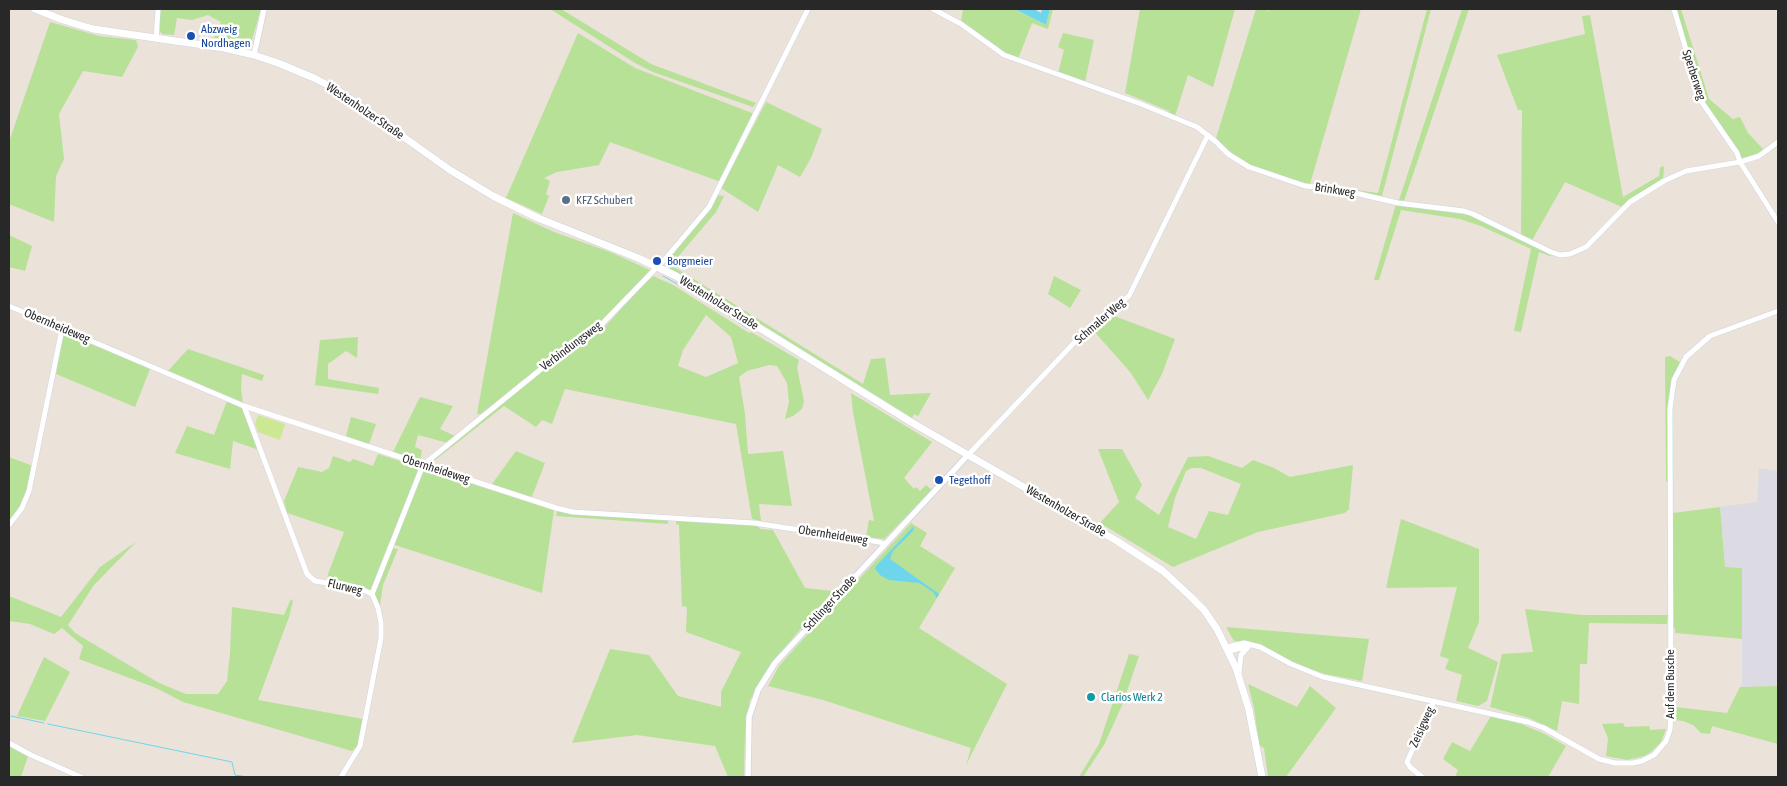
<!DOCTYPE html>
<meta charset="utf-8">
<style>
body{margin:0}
#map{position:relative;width:1787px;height:786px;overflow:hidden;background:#ebe2da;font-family:"Asap Condensed",sans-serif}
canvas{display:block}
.frame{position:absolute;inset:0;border:10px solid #282828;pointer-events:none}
</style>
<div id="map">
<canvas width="1787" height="786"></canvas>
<div class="frame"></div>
</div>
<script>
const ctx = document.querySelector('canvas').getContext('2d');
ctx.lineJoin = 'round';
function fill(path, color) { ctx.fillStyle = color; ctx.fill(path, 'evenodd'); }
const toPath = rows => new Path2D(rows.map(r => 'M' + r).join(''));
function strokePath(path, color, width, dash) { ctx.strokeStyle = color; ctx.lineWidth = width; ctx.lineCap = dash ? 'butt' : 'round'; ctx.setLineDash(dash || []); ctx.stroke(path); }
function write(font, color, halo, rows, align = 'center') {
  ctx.font = font + ' "Asap Condensed",sans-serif'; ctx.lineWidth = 5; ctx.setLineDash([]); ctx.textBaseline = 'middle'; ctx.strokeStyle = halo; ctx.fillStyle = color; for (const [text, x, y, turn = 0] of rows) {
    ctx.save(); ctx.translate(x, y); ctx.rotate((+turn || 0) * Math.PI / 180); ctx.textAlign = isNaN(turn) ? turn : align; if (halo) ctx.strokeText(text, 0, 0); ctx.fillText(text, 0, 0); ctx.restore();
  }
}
fill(toPath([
 [1759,468,1778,471,1778,686,1742,687,1742,568,1725,567,1720,507,1757,502]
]), '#dcdbe3');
fill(toPath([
 [160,9,261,9,251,43,249,42,246,46,214,39,215,33,221,22,208,15,192,20,177,18,174,35,162,34,160,31],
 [550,9,561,9,651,64,756,103,753,107,653,72,635,63],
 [963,9,1015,9,1046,25,1050,9,1053,9,1048,29,1032,23,1018,59,1001,51,961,22],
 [1140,9,1235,9,1213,87,1188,75,1175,116,1168,113,1169,111,1125,93],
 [1256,9,1267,9,1268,11,1273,9,1361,9,1310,184,1300,182,1250,165,1238,159,1216,138],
 [1427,9,1431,9,1382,196,1352,191,1350,189,1378,193],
 [1462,9,1469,9,1404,201,1399,200],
 [1676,9,1681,9,1709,99,1733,119,1740,117,1748,133,1764,150,1758,155,1742,160,1702,100],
 [1590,15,1623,197,1659,176,1660,168,1662,166,1664,167,1663,181,1622,207,1565,182,1531,242,1521,236,1522,110,1518,110,1497,55,1585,34,1582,16],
 [50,22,99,36,136,40,138,47,122,77,83,71,59,114,64,159,56,176,54,222,9,204,9,142],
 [578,33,635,68,752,113,752,116,721,182,610,142,599,165,557,172,544,178,550,181,546,194,549,196,542,214,506,198],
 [1063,33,1094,40,1085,82,1058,73,1064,50,1058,47],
 [766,102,822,129,811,158,800,177,778,165,758,212,721,188],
 [717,195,724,196,716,212,671,265,863,384,871,359,885,358,890,395,931,393,918,416,914,414,912,418,666,266,666,262],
 [1396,204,1468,215,1553,255,1550,256,1539,252,1521,332,1514,331,1531,249,1481,226,1460,219,1401,210,1379,280,1374,280],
 [513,213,554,232,610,252,650,270,598,327,525,380,524,379,481,414,477,414],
 [9,235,32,246,25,271,9,267],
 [653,276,673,285,749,333,751,332,799,360,797,368,804,401,802,409,793,416,785,419,789,402,787,383,777,366,769,365,747,371,739,377,745,414,748,454,783,451,792,506,759,504,761,521,752,519,736,424,565,389,552,424,542,420,536,427,504,406,430,464,428,463,518,389,570,350,602,330,640,288],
 [706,315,731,337,738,363,706,377,678,366,683,350],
 [1054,276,1081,290,1070,308,1048,294],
 [1109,314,1175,339,1162,374,1148,400,1131,373,1092,329],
 [67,332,150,369,135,407,56,374,63,334],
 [358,337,357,358,346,351,328,364,328,379,379,388,378,394,315,385,320,340],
 [188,349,264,375,262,381,242,374,241,388,243,404,167,372],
 [1670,356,1680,362,1672,380,1668,481,1666,482,1665,357],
 [851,393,932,442,904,478,914,489,916,487,920,491,926,485,932,490,884,539,866,537,869,520,874,521,853,412],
 [420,397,453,406,440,429,457,437,448,443,418,435,415,447,422,450,420,461,393,452],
 [227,401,242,407,259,450,233,441,230,469,175,453,187,426,214,435],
 [351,417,376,424,369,444,346,436],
 [1098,449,1122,449,1142,485,1135,498,1159,515,1188,457,1208,456,1242,468,1253,460,1274,468,1290,477,1353,465,1349,509,1345,513,1258,532,1173,567,1100,523,1119,502],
 [1191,468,1201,468,1241,484,1228,515,1209,511,1196,539,1168,527,1175,498,1186,471],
 [516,451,545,463,531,499,492,484],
 [378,454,554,510,542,593,389,543,370,591,327,581,328,574,344,532,287,513,284,501,298,467,322,472,329,468,333,456,350,462,353,459,373,466],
 [9,457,33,466,27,491,20,506,9,522],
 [1720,507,1725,567,1742,568,1742,639,1675,633,1675,628,1673,628,1673,513],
 [557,511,573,514,668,520,668,524,556,516],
 [1401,519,1479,549,1479,622,1468,648,1498,662,1487,701,1478,706,1456,701,1462,675,1445,669,1449,659,1440,656,1457,587,1386,588],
 [676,520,754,525,758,526,760,529,773,530,805,588,833,591,773,661,750,700,745,733,744,777,728,777,715,746,637,735,572,743,610,649,649,655,678,696,721,707,721,692,741,652,686,632,687,607,682,606,679,525,676,524],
 [911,523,927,533,920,546,955,568,919,628,1007,684,966,765,971,748,823,700,768,686,779,666,795,648],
 [136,542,94,585,68,625,75,633,159,683,186,694,218,694,227,681,230,653,232,607,284,615,291,599,293,601,289,617,258,700,363,719,358,746,352,751,183,702,156,688,79,659,83,646,62,628,54,634,30,624,9,621,9,596,61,617,100,567],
 [392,548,398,549,383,585,380,606,373,594],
 [1525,609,1582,615,1668,615,1667,624,1589,623,1587,664,1580,664,1579,704,1562,701,1557,731,1529,718,1490,707,1502,654,1533,652],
 [1226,627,1369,639,1362,681,1325,674,1293,663,1243,641,1234,641],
 [1129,654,1139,656,1123,703,1104,745,1083,777,1079,777,1099,744],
 [44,657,70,672,45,721,17,716],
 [1248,684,1297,707,1310,686,1336,708,1286,777,1268,777,1264,748,1259,745,1254,708],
 [1778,686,1778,744,1712,726,1710,734,1701,733,1693,725,1683,721,1675,720,1675,707,1727,713,1740,687],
 [1491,716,1521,724,1543,733,1566,746,1548,777,1455,777,1458,770,1443,759,1452,742,1470,751],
 [1623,723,1625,727,1649,726,1650,730,1666,729,1661,742,1651,752,1644,756,1627,760,1606,756,1608,738,1602,724],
 [9,745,28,756,21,777,9,777]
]), '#b7e196');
fill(toPath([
 [258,415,285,424,280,440,258,432,255,424]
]), '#cce892');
fill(toPath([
 [1015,9,1034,9,1041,13,1042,9,1050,9,1046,25],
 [913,527,914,528,913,531,893,551,890,559,939,594,937,598,933,592,924,586,919,583,889,580,880,575,875,569,876,566]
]), '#6dd6ec');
strokePath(toPath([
 [663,276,701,297,747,328],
 [11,716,44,723],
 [48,724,232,762,235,775,248,777]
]), '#6dd6ec', 1);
const minor = toPath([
 [933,9,961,24,1004,55,1141,104,1197,127,1215,141,1228,154,1249,167,1305,186,1338,189,1398,203,1464,211,1473,214,1551,252,1560,255,1570,254,1586,247,1630,202,1664,181,1686,171,1740,162,1759,156,1778,142],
 [1674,9,1701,101,1737,153,1740,162,1778,222],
 [156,39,158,9],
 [9,306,244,406,556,508,573,512,754,523,879,542,884,544],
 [244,406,307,574,315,581,359,588,372,594,378,608,381,623,381,638,360,746,341,777],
 [968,455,1089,327,1129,296,1208,135],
 [9,525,22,508,29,491,62,329],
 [372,594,423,465,567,348,598,328,666,258,709,207,808,9],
 [1227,647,1244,643,1260,647,1291,664,1323,677,1528,722,1544,728,1599,759,1615,763,1633,763,1642,761,1654,755,1666,741,1670,730,1671,711,1670,409,1674,380,1686,357,1710,336,1778,311],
 [1229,651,1247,647],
 [1239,673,1241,655,1248,647],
 [9,743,31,755,81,777],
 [1422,777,1410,767,1407,762,1434,701]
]);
const tertiary = toPath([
 [254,55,264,9],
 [748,777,749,717,758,690,775,663,968,455]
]);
const secondary = toPath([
 [35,9,63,20,93,29,224,48,254,55,278,63,314,78,339,91,450,170,493,196,538,218,638,258,676,276,911,422,1117,541,1163,571,1190,596,1204,610,1217,629,1236,668,1249,710,1262,777]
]);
strokePath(minor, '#cfd4e1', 6);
strokePath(tertiary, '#cfd4e1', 7);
strokePath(secondary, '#cfd4e1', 8);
strokePath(minor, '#fff', 5);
strokePath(tertiary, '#fff', 5.5);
strokePath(secondary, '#fff', 7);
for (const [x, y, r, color] of [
 [191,36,5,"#1a4fb4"],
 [566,200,5,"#5c6f8a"],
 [657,261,5,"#1a4fb4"],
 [939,480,5,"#1a4fb4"],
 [1091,697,5,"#0f9aa8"]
]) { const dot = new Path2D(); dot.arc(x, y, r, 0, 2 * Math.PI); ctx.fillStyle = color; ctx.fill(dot); strokePath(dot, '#fff', 2); }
write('12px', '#164399', '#fff', [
 ["Abzweig",201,29],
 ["Nordhagen",201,43],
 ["Borgmeier",667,261],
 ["Tegethoff",949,480]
], 'left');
write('12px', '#282828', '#fff', [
 ["Sperberweg",1694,75,72],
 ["Westenholzer Straße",365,111,34],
 ["Brinkweg",1335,190,9],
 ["Westenholzer Straße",719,303,32],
 ["Schmaler Weg",1100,321,-41],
 ["Obernheideweg",57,326,23],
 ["Verbindungsweg",571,346,-37],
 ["Obernheideweg",436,469,18],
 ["Westenholzer Straße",1066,511,30],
 ["Obernheideweg",833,535,9],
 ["Flurweg",345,587,13],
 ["Schlinger Straße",830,603,-47],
 ["Auf dem Busche",1670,684,-90],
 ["Zeisigweg",1422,727,-66]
]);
write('12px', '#4e5e75', '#fff', [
 ["KFZ Schubert",576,200]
], 'left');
write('12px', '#0d838f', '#fff', [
 ["Clarios Werk 2",1101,697]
], 'left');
</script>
